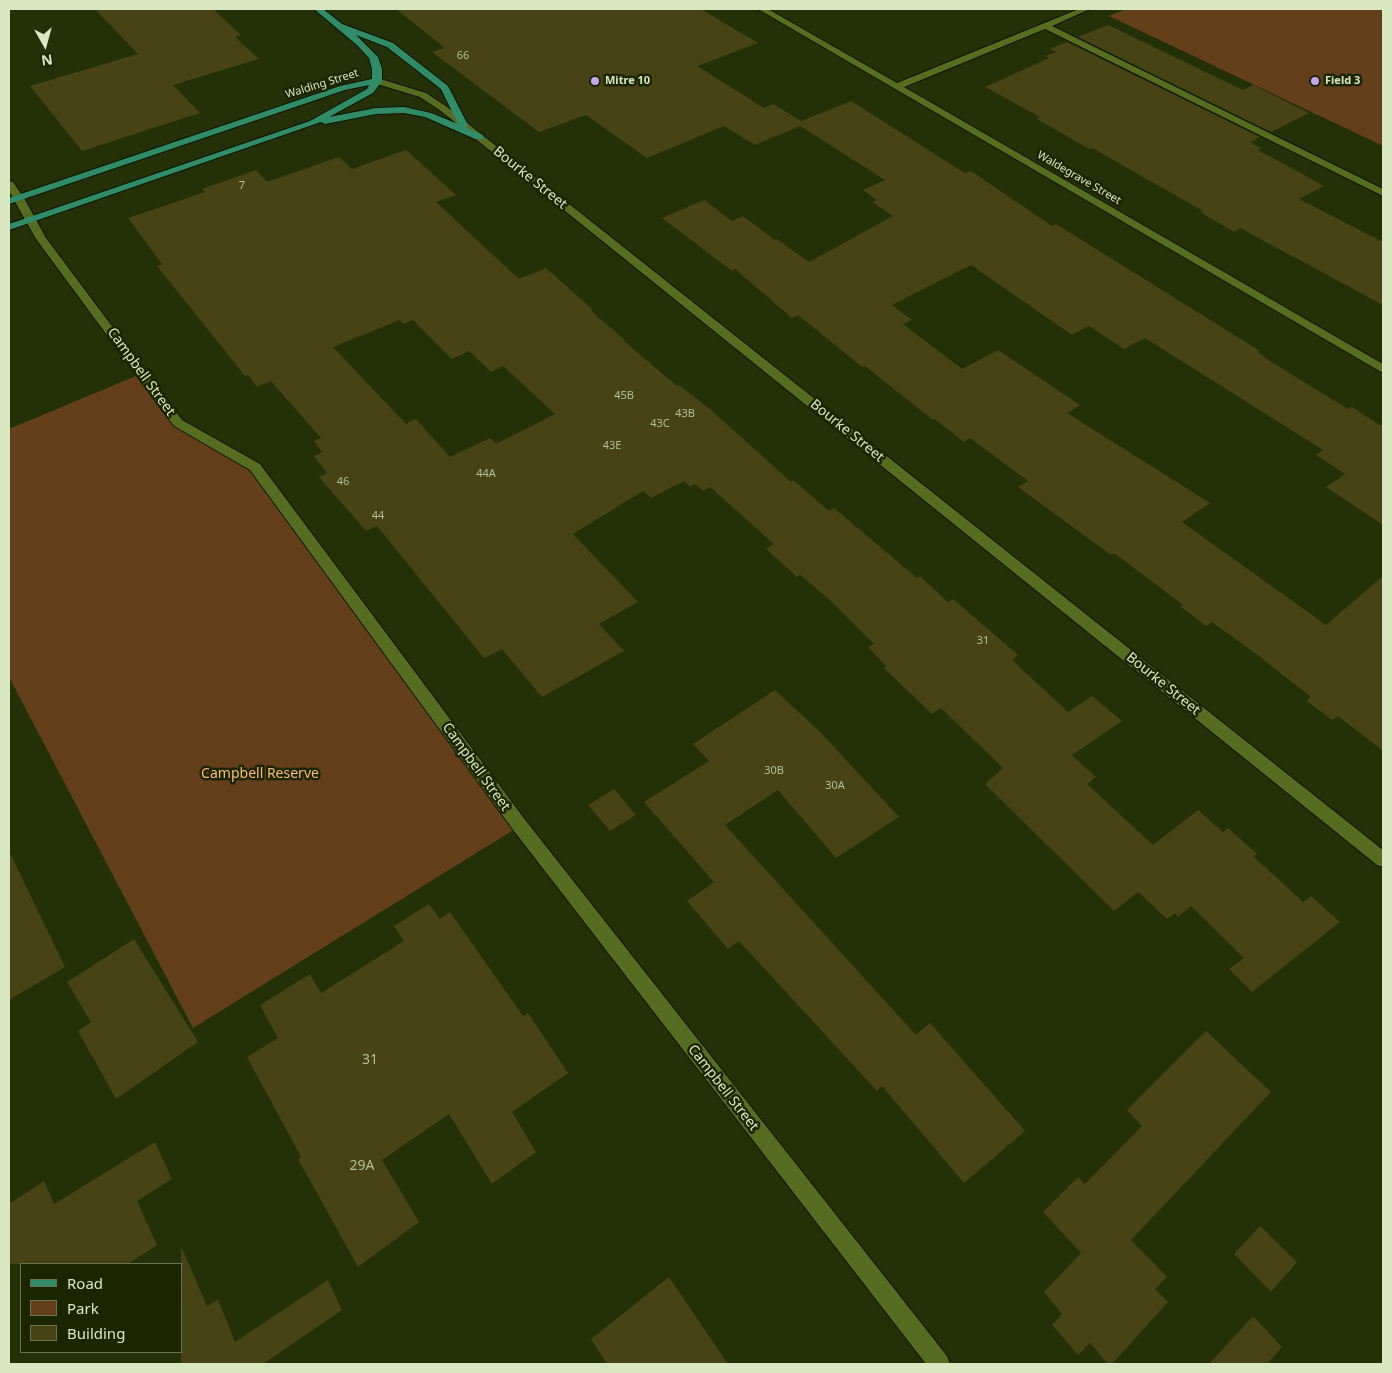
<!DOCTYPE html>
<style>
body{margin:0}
#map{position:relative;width:1392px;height:1373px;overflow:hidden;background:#243008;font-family:"Noto Sans",sans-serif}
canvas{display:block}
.frame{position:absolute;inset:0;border:10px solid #d9e7c2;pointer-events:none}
.legend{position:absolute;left:20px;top:1263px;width:162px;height:90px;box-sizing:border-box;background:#1b2600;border:1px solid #67734e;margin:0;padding:6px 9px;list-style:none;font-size:15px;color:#d9e7c2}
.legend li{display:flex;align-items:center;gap:10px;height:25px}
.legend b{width:25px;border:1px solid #67734e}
.north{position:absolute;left:20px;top:20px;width:50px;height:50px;-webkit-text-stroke:4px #1b2600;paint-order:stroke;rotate:173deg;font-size:14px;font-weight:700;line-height:20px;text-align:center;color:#d9e7c2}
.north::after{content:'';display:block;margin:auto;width:18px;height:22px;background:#d9e7c2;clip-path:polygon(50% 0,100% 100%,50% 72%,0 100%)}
</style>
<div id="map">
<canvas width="1392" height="1373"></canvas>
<div class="frame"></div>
<ul class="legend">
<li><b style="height:6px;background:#308c66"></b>Road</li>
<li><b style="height:14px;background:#633f1b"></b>Park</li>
<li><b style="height:14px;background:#474316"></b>Building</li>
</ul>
<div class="north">N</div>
</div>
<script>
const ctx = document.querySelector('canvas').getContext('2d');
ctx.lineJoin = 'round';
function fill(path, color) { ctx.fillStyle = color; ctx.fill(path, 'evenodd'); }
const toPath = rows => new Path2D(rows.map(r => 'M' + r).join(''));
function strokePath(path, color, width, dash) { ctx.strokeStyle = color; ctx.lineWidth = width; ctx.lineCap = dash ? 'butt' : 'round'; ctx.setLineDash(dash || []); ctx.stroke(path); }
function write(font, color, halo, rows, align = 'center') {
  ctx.font = font + ' "Noto Sans",sans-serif'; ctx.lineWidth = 5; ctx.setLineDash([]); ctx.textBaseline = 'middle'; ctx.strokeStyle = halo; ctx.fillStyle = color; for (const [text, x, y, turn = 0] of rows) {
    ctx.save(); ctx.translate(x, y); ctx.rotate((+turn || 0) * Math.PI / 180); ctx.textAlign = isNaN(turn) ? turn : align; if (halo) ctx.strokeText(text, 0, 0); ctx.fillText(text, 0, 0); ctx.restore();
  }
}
fill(toPath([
 [1126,9,1383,9,1383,146,1109,16],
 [143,373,178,423,255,467,520,826,193,1028,9,677,9,429]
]), '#633f1b');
fill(toPath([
 [95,9,213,9,241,35,235,37,259,59,173,85,200,113,82,151,30,86,138,54],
 [396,9,701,9,758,43,697,66,764,108,773,104,801,121,851,101,965,173,971,171,1052,226,1056,224,1260,351,1258,352,1270,361,1348,409,1352,407,1383,427,1383,525,1326,487,1345,474,1316,455,1323,450,1145,338,1124,349,1089,326,1072,335,971,265,892,305,912,320,903,324,962,369,998,350,1080,405,1067,413,1210,503,1182,522,1326,625,1383,576,1383,751,1338,716,1332,720,1307,701,1311,697,1251,650,1212,622,1206,626,1181,607,1183,605,1114,553,1111,555,1018,487,1028,481,970,438,964,442,935,419,933,420,865,366,862,367,798,315,792,318,735,269,732,271,662,218,704,200,732,221,743,216,775,240,777,239,809,262,893,216,872,202,877,200,863,190,885,180,800,126,755,145,724,126,647,158,586,115,539,132,432,52,445,48],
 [1108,25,1243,90,1253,85,1309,113,1271,132,1078,37],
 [1067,42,1260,137,1250,142,1261,148,1258,150,1324,186,1299,199,1383,242,1383,305,1240,228,1234,232,1200,212,1203,211,1092,148,1089,149,1037,119,1040,117,985,87,1049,58,1045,56,1056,52,1050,49],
 [406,150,456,195,436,202,519,279,546,268,593,310,591,311,625,340,624,341,677,386,679,385,710,409,791,482,793,480,829,511,834,508,917,578,920,576,948,602,953,599,1018,655,1012,660,1068,712,1092,696,1122,721,1072,755,1096,777,1087,784,1153,845,1198,810,1223,832,1228,828,1257,854,1253,856,1303,902,1311,896,1340,922,1252,992,1229,969,1244,958,1191,906,1178,917,1175,913,1167,919,1138,892,1114,911,985,784,1003,768,941,708,932,714,884,668,886,666,868,647,874,644,831,601,800,575,797,577,766,549,774,544,710,487,703,491,695,484,690,487,684,481,651,498,643,491,573,534,638,602,599,624,624,651,542,697,502,649,484,658,377,526,366,531,319,477,327,473,314,456,322,452,314,441,321,438,271,381,257,387,248,375,245,376,157,266,162,264,128,218,205,192,202,189,256,170,267,182,339,157,352,169],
 [400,320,403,324,413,320,452,359,469,351,491,372,503,366,555,414,496,444,490,438,450,457,416,419,406,424,333,347],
 [775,690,823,735,899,817,836,858,778,790,725,825,916,1035,930,1023,1025,1131,964,1183,882,1086,877,1091,739,941,728,949,687,901,714,882,644,802,709,761,693,744],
 [614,789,636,815,610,831,588,805],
 [9,851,65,967,9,1000],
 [429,904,440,919,450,912,523,1016,528,1013,568,1073,512,1112,536,1152,492,1184,449,1114,382,1160,419,1222,358,1267,298,1159,301,1157,247,1057,278,1038,260,1005,310,974,321,993,404,941,394,926],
 [134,939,198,1042,116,1099,78,1031,91,1022,67,982],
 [1206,1031,1271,1092,1131,1240,1167,1277,1155,1289,1168,1302,1112,1364,1108,1364,1090,1343,1078,1355,1052,1325,1062,1314,1044,1292,1081,1253,1043,1212,1078,1177,1085,1184,1142,1126,1127,1110],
 [155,1142,172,1179,137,1201,157,1245,128,1264,9,1264,9,1204,44,1181,54,1204],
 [1260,1226,1297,1262,1271,1292,1234,1254],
 [181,1246,207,1306,218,1299,235,1342,328,1280,342,1310,263,1364,181,1364],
 [669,1277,728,1364,607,1364,591,1339],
 [1253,1316,1282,1347,1267,1364,1209,1364]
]), '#474316');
const minor = toPath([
 [758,9,768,9,897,83,1079,9,1090,9,1052,26,1383,189,1383,196,1045,29,904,87,1383,364,1383,373,758,9],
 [377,78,426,93,447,107,1383,850,1383,867,1377,865,441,111,420,97,374,83,374,79,377,78],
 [9,181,13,182,24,198,46,238,182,420,260,464,526,821,947,1356,950,1364,926,1364,514,831,250,470,174,426,36,239,9,191,9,181]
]);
const major = toPath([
 [314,9,323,9,342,24,393,43,448,86,468,125,465,127,483,135,483,139,475,139,425,117,404,113,376,114,325,124,321,122,9,230,9,224,310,121,367,89,369,85,345,90,9,204,9,198,340,86,372,79,372,69,369,58,357,45,314,9],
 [356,35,387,47,441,89,458,124,431,113,404,107,376,108,329,117,373,93,382,81,382,69,378,57,356,35]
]);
strokePath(minor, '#0f1602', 2);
strokePath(major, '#0f1602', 2);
fill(minor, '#566c21');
fill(major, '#308c66');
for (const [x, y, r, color] of [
 [595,81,5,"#c7a6f0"],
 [1315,81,5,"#c7a6f0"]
]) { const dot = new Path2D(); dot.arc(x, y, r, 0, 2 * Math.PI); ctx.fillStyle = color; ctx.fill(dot); strokePath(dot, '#1b2600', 2); }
write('11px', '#b4be97', null, [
 ["66",463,56],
 ["7",242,186],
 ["45B",624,396],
 ["43B",685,414],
 ["43C",660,424],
 ["43E",612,446],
 ["44A",486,474],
 ["46",343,482],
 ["44",378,516],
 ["31",983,641],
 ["30B",774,771],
 ["30A",835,786]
]);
write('bold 11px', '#d9e7c2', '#1b2600', [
 ["Mitre 10",605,81],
 ["Field 3",1325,81]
], 'left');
write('11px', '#d9e7c2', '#1b2600', [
 ["Walding Street",322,84,-17],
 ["Waldegrave Street",1079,178,30]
]);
write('14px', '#d9e7c2', '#1b2600', [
 ["Bourke Street",530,178,39],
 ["Campbell Street",141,372,54],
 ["Bourke Street",847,431,39],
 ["Bourke Street",1163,684,39],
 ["Campbell Street",476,767,54],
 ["Campbell Street",723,1088,52]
]);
write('14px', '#feba78', '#1b2600', [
 ["Campbell Reserve",260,774]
]);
write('14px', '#b4be97', null, [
 ["31",370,1060],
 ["29A",362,1166]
]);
</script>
